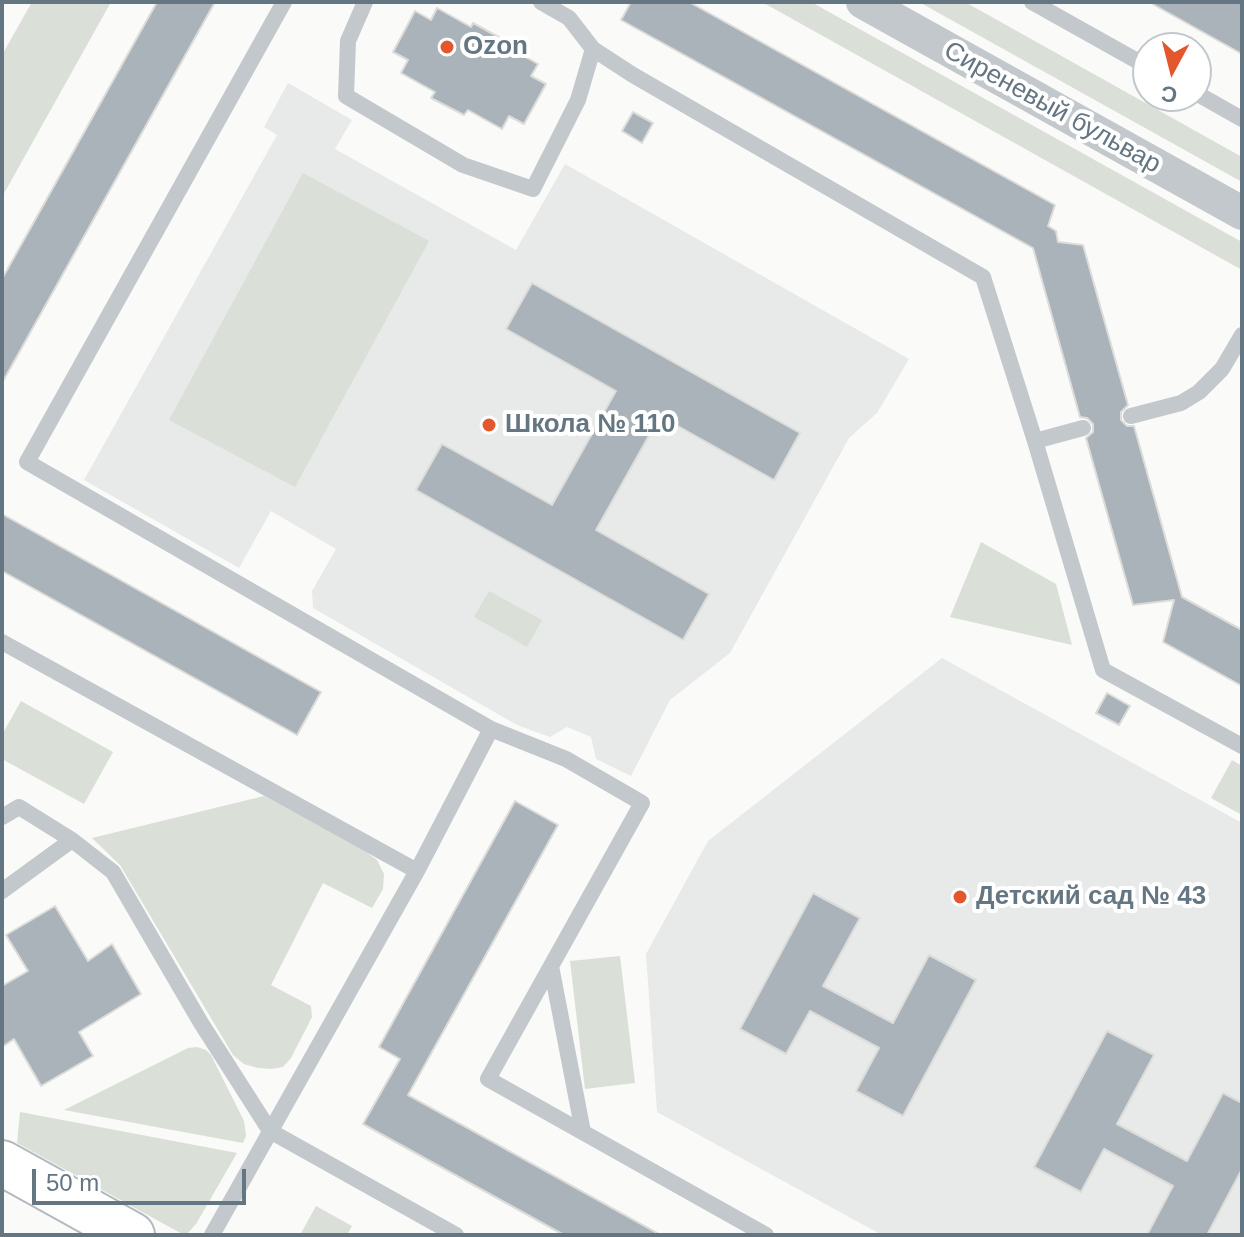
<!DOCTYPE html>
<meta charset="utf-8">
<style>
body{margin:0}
#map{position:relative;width:1244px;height:1237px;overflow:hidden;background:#fafaf8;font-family:Arial,sans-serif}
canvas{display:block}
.frame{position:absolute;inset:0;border:4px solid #657683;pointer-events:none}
.north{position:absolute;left:1132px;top:32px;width:80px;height:80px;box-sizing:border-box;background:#fff;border:2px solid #c1c8cd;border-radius:50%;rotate:187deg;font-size:22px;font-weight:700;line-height:32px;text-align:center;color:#657683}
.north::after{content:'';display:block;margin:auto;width:28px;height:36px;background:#e4572e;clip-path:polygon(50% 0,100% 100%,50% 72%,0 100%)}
.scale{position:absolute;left:32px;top:1169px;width:214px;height:36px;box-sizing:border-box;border:4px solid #657683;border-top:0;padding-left:10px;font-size:24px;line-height:28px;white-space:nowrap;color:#657683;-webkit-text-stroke:6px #fff;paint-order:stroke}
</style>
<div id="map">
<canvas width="1244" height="1237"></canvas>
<div class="frame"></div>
<div class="north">С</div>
<div class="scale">50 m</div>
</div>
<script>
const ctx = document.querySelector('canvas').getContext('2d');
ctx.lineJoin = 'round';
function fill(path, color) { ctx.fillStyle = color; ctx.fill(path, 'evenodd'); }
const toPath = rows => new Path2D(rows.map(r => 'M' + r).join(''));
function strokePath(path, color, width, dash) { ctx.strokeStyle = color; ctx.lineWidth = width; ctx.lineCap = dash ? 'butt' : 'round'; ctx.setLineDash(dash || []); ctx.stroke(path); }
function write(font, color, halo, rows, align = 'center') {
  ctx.font = font + ' Arial,sans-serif'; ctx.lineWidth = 8; ctx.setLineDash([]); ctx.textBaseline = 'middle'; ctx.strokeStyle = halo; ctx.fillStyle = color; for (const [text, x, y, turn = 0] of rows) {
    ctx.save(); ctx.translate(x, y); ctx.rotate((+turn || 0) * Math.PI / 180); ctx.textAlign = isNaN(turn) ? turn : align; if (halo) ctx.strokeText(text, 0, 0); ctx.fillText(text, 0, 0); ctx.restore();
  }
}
fill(toPath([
 [288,83,352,120,335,149,516,250,565,164,909,359,877,413,849,438,730,653,670,700,631,776,596,759,591,737,567,727,550,737,517,725,313,608,312,591,336,549,271,511,239,568,84,480,277,135,264,127],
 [942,658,1242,823,1242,1235,882,1235,657,1112,646,954,708,841]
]), '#e8e9e9');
fill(toPath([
 [32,2,111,2,2,197,2,55],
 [762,2,811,2,1242,242,1242,270],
 [919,2,965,2,1242,157,1242,182],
 [303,173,429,241,295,487,169,420],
 [981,542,1056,584,1072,645,950,617],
 [489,591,542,620,527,647,474,617],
 [21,701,113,752,84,804,2,759,2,735],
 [1232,760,1242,766,1242,815,1211,798],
 [264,796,365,851,377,860,384,874,383,889,372,908,323,883,271,985,311,1006,312,1017,291,1058,283,1067,271,1069,258,1068,244,1064,233,1055,120,865,92,838],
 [620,956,635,1083,585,1089,570,961],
 [197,1047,206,1050,211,1055,244,1121,246,1136,243,1143,64,1110,188,1048],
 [20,1112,237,1153,196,1224,186,1235,184,1235,17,1143],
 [316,1206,352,1226,347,1235,300,1235]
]), '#dadfd7');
const building = toPath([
 [157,2,215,2,2,383,2,279,157,2],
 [631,2,689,2,1055,205,1048,226,1056,231,1058,242,1083,245,1128,405,1121,412,1121,420,1127,426,1134,426,1182,597,1242,630,1242,686,1163,642,1174,600,1133,605,1086,438,1093,432,1093,424,1087,418,1080,417,1033,248,621,20,631,2],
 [1149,2,1242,2,1242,54,1149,2],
 [437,8,471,27,473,23,506,41,504,45,538,64,531,76,546,84,524,124,509,116,502,129,468,110,464,115,431,98,435,92,401,73,408,60,393,52,415,11,431,20,437,8],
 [633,112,653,123,642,143,622,131,633,112],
 [532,283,800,433,774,480,660,416,596,530,709,594,683,640,416,490,442,444,552,505,616,391,506,329,532,283],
 [2,514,321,692,297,735,2,571,2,514],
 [1107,693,1130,706,1119,725,1096,713,1107,693],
 [515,801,558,825,408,1095,661,1235,564,1235,363,1124,400,1059,379,1047,515,801],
 [813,893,860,918,823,986,893,1023,929,955,976,980,903,1116,856,1091,879,1048,810,1011,786,1054,740,1029,813,893],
 [55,906,88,961,112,944,141,994,79,1032,93,1056,41,1086,14,1039,2,1047,2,986,28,971,6,935,55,906],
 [1107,1031,1154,1055,1117,1124,1187,1161,1223,1093,1242,1103,1242,1169,1207,1235,1147,1235,1173,1186,1104,1149,1081,1192,1034,1167,1107,1031]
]);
fill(building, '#aab3b9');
strokePath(building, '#dcdcda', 2);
const secondary = toPath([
 [2,1163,132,1235]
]);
strokePath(secondary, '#b3babf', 48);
strokePath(toPath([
 [284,2,27,462,491,729,566,759,642,803,488,1079,766,1235],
 [365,2,348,41,346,96,463,165,533,189,578,100,593,49],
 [541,2,569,18,593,49,633,75,983,277,1035,441,1103,670,1242,746],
 [1032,2,1148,67],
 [1196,93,1242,119],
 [1131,416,1181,403,1199,392,1222,369,1242,335],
 [1035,441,1083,428],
 [2,642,417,871],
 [2,817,19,807,72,840],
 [2,891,72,840,113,872,201,1023,270,1131,456,1235],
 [551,966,583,1132],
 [212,1235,417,871,491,729]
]), '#c3c8cc', 16);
strokePath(toPath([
 [863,2,1242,213]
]), '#c3c8cc', 34);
strokePath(secondary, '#fff', 44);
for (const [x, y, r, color] of [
 [447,47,8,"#e4572e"],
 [489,425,8,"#e4572e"],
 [960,897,8,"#e4572e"]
]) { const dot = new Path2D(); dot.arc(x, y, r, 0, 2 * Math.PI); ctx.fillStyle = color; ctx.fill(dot); strokePath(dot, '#fff', 3); }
write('bold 26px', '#657683', '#fff', [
 ["Ozon",463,47],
 ["Школа № 110",505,425],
 ["Детский сад № 43",976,897]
], 'left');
write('26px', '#657683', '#fff', [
 ["Сиреневый бульвар",1052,108,29]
]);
</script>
